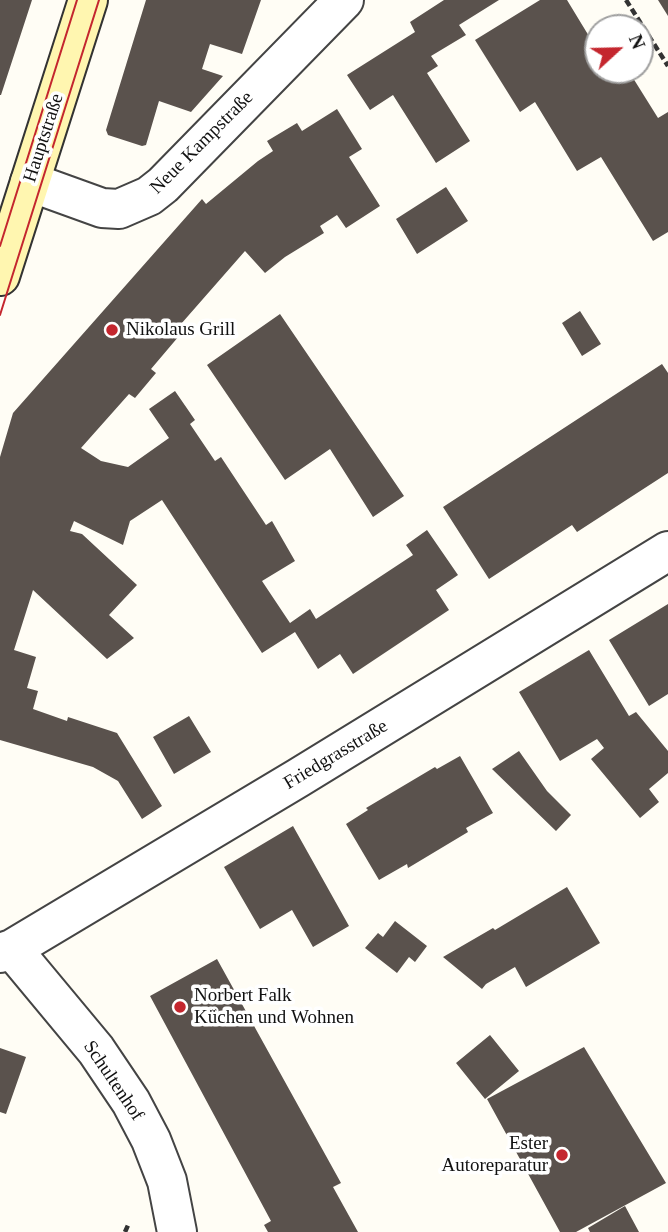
<!DOCTYPE html>
<meta charset="utf-8">
<style>
body{margin:0}
#map{position:relative;width:668px;height:1232px;overflow:hidden;background:#fffdf5;font-family:Georgia,serif}
canvas{display:block}
.north{position:absolute;left:584px;top:14px;width:70px;height:70px;box-sizing:border-box;background:#fff;border:2px solid #a0a0a0;border-radius:50%;rotate:68deg;font-size:19px;font-weight:700;line-height:28px;text-align:center;color:#111}
.north::after{content:'';display:block;margin:auto;width:24px;height:32px;background:#c4262e;clip-path:polygon(50% 0,100% 100%,50% 72%,0 100%)}
</style>
<div id="map">
<canvas width="668" height="1232"></canvas>
<div class="north">N</div>
</div>
<script>
const ctx = document.querySelector('canvas').getContext('2d');
ctx.lineJoin = 'round';
function fill(path, color) { ctx.fillStyle = color; ctx.fill(path, 'evenodd'); }
const toPath = rows => new Path2D(rows.map(r => 'M' + r).join(''));
function strokePath(path, color, width, dash) { ctx.strokeStyle = color; ctx.lineWidth = width; ctx.lineCap = dash ? 'butt' : 'round'; ctx.setLineDash(dash || []); ctx.stroke(path); }
function write(font, color, halo, rows, align = 'center') {
  ctx.font = font + ' Georgia,serif'; ctx.lineWidth = 7; ctx.setLineDash([]); ctx.textBaseline = 'middle'; ctx.strokeStyle = halo; ctx.fillStyle = color; for (const [text, x, y, turn = 0] of rows) {
    ctx.save(); ctx.translate(x, y); ctx.rotate((+turn || 0) * Math.PI / 180); ctx.textAlign = isNaN(turn) ? turn : align; if (halo) ctx.strokeText(text, 0, 0); ctx.fillText(text, 0, 0); ctx.restore();
  }
}
fill(toPath([
 [0,0,32,0,1,95,0,95],
 [146,0,261,0,242,54,210,44,202,69,223,76,191,112,159,101,146,145,142,146,108,135,106,130],
 [444,0,499,0,459,25,466,35,431,56,438,66,427,73,470,141,436,163,393,95,370,110,347,75,415,32,410,22],
 [540,0,567,0,598,51,598,70,628,70,658,118,668,112,668,232,653,241,601,157,577,171,535,102,520,112,475,40],
 [658,0,668,0,668,16],
 [337,109,362,149,349,157,380,206,346,228,337,215,320,226,324,233,285,257,265,273,245,251,174,332,179,336,151,369,156,373,135,398,129,394,81,448,101,461,128,467,169,438,149,409,175,391,195,420,190,424,215,461,221,457,266,525,272,521,295,561,262,581,290,623,310,609,316,619,413,555,406,545,427,530,458,575,436,590,449,610,353,674,340,654,318,669,295,632,262,653,162,500,130,521,123,545,74,521,70,531,82,534,137,585,109,615,134,638,107,659,33,590,14,650,36,657,27,688,38,691,33,709,67,721,68,717,117,733,162,806,142,819,118,781,93,767,0,740,0,457,13,413,202,199,206,204,258,161,273,151,267,141,297,123,302,131],
 [446,187,468,221,417,254,396,219],
 [580,311,601,344,582,356,562,323],
 [280,314,404,496,373,517,330,449,285,480,207,365],
 [662,364,668,373,668,473,577,532,572,525,489,579,443,507],
 [668,604,668,694,649,706,609,640],
 [589,650,629,716,636,712,668,751,668,773,649,789,659,802,640,818,591,759,604,748,597,739,560,761,519,692],
 [189,716,211,752,174,774,153,737],
 [519,751,547,791,571,815,556,831,492,769],
 [460,756,493,813,466,828,468,832,408,868,407,864,379,880,346,824,368,810,366,808,435,767,437,769],
 [293,826,349,926,313,947,292,910,260,929,224,867],
 [567,887,600,943,526,987,515,967,486,984,482,989,443,957,493,928,495,930],
 [395,921,427,946,415,962,409,957,397,973,365,948,378,933,383,937],
 [217,959,341,1183,333,1187,358,1232,268,1232,264,1225,271,1221,150,996],
 [490,1035,519,1071,485,1099,456,1063],
 [584,1047,666,1183,576,1232,560,1232,487,1099],
 [0,1048,26,1057,6,1114,0,1112],
 [625,1206,639,1232,590,1232,588,1228]
]), '#5a524d');
const street = toPath([
 [30,182,102,208,119,209,149,196,163,185,344,0],
 [12,949,96,1050,131,1102,151,1140,167,1181,177,1232],
 [0,953,12,949,298,778,668,551]
]);
const secondary = toPath([
 [0,276,88,0]
]);
strokePath(street, '#444', 42);
strokePath(secondary, '#333', 42);
strokePath(toPath([
 [626,0,668,66],
 [125,1232,129,1223]
]), '#333', 4.5, [7, 3.5]);
strokePath(street, '#fff', 38);
strokePath(secondary, '#fff6b0', 38);
strokePath(toPath([
 [0,246,77,0],
 [0,315,99,0]
]), '#c4262e', 2);
for (const [x, y, r, color] of [
 [112,330,7,"#c4262e"],
 [180,1007,7,"#c4262e"],
 [562,1155,7,"#c4262e"]
]) { const dot = new Path2D(); dot.arc(x, y, r, 0, 2 * Math.PI); ctx.fillStyle = color; ctx.fill(dot); strokePath(dot, '#fff', 2.5); }
write('19px', '#111', '#fff', [
 ["Hauptstraße",44,138,-72],
 ["Neue Kampstraße",202,143,-45],
 ["Friedgrasstraße",336,755,-31],
 ["Schultenhof",113,1081,56]
]);
write('19px', '#111', '#fff', [
 ["Nikolaus Grill",126,330],
 ["Norbert Falk",194,996],
 ["Küchen und Wohnen",194,1018],
 ["Ester",548,1144,"right"],
 ["Autoreparatur",548,1166,"right"]
], 'left');
</script>
